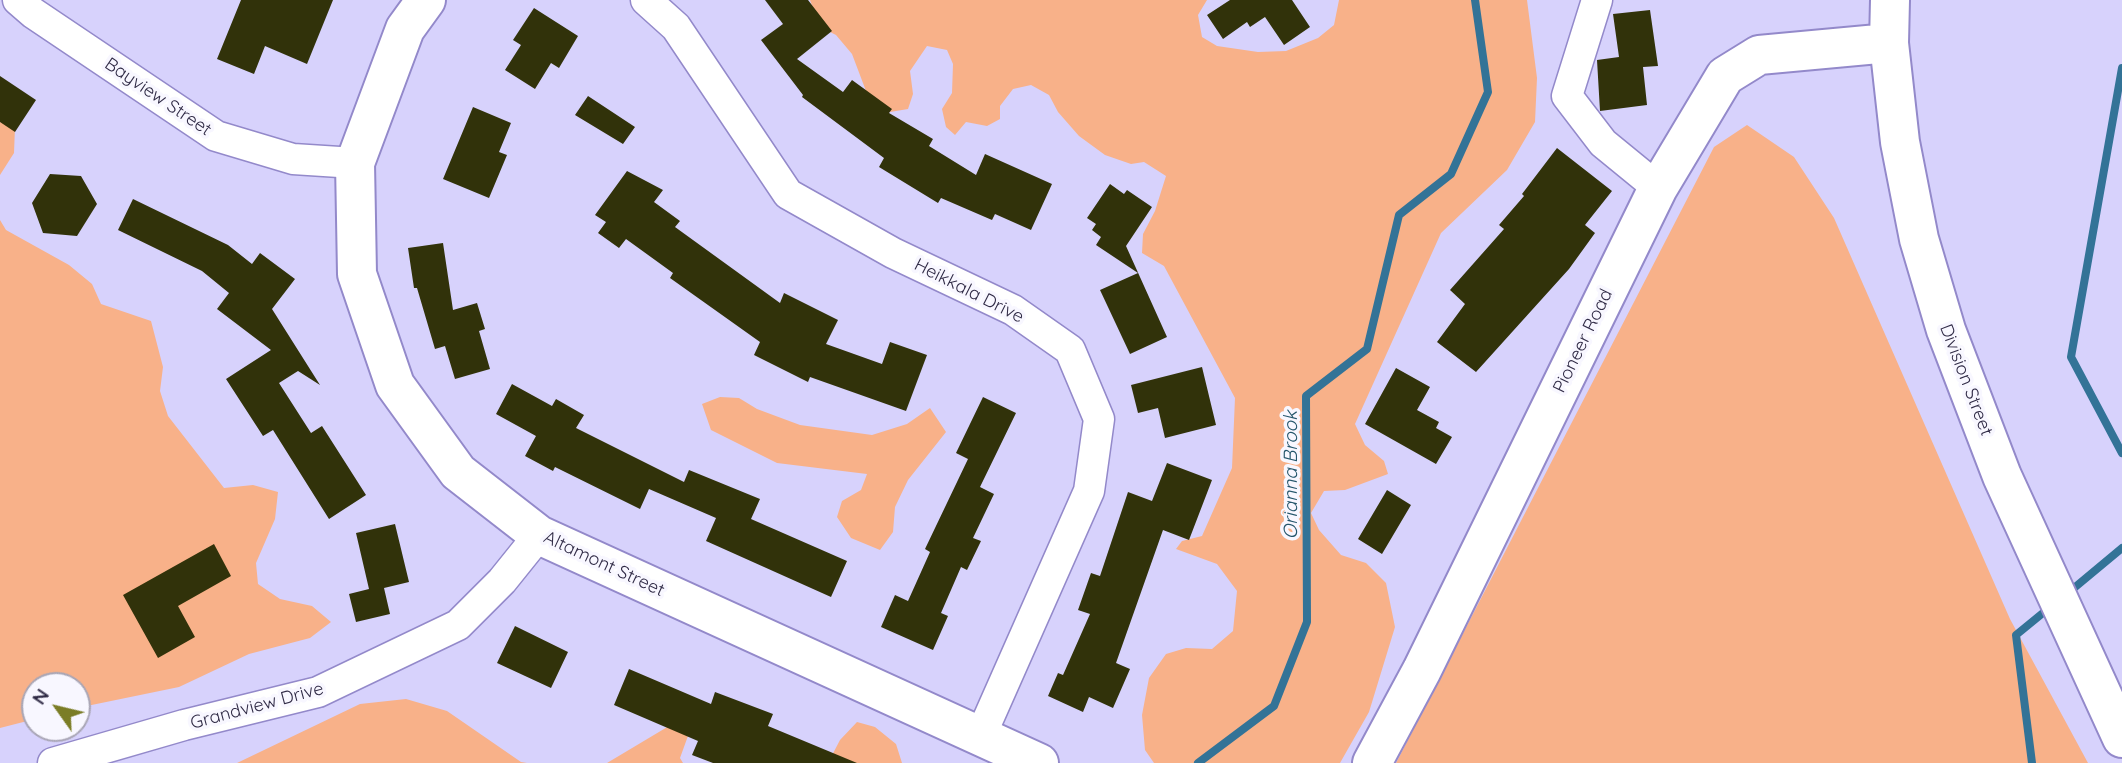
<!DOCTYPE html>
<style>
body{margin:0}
#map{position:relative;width:2122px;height:763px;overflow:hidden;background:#d7d2fc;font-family:Quicksand,sans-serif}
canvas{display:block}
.north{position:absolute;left:21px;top:672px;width:70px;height:70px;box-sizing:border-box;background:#f8f7ff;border:2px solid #a8a5b5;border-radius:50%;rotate:304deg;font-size:19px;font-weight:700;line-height:28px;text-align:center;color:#302b46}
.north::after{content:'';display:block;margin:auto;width:24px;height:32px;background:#7b7d26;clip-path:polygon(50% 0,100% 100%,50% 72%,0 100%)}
</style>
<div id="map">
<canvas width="2122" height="763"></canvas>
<div class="north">N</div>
</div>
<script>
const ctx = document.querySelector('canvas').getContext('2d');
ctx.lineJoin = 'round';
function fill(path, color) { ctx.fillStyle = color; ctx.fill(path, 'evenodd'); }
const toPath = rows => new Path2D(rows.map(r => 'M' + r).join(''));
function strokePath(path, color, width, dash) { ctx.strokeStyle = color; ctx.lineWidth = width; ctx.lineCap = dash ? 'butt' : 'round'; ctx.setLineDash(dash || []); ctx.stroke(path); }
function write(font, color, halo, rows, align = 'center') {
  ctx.font = font + ' Quicksand,sans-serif'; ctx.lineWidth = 7; ctx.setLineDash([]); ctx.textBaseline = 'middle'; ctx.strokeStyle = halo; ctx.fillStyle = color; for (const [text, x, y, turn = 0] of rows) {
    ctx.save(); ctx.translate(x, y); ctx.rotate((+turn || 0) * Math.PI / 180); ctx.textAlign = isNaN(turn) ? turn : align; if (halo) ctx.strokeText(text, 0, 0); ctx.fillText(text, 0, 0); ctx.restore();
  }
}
fill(toPath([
 [810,0,1207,0,1198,15,1202,37,1217,46,1258,52,1286,51,1318,38,1334,25,1339,0,1527,0,1537,78,1535,122,1507,170,1441,233,1355,424,1365,445,1384,461,1388,474,1345,490,1324,491,1311,513,1319,530,1341,555,1366,563,1386,583,1395,627,1369,712,1340,763,1154,763,1145,750,1142,715,1149,678,1166,654,1186,648,1212,649,1233,631,1237,591,1217,564,1176,549,1182,541,1202,536,1232,468,1235,398,1164,266,1142,253,1143,234,1155,211,1166,176,1144,162,1131,164,1105,155,1079,136,1058,112,1049,95,1031,85,1013,89,1000,106,1000,119,987,126,966,122,955,135,946,127,942,109,952,93,953,64,947,50,927,46,910,71,913,94,908,109,884,113,866,91,852,54,836,35,820,27],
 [0,122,15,127,14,153,0,175],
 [1747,125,1794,157,1834,218,2010,619,2088,763,1396,763,1714,147],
 [0,220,6,230,69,265,92,284,101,304,151,321,163,367,160,391,168,416,224,488,253,485,278,492,275,519,256,563,258,584,280,599,312,606,331,622,310,638,249,654,179,687,77,708,77,686,35,686,35,719,0,728],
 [720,397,739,398,757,409,800,425,872,435,907,424,930,408,946,432,908,480,895,507,893,532,880,550,851,538,837,517,842,501,861,490,867,474,777,463,711,430,702,404],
 [406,699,447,711,521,762,527,763,237,763,360,704],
 [679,720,693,722,680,758,683,763,607,763],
 [857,722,875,727,896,744,902,763,828,763,840,740]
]), '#f8b189');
strokePath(toPath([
 [2122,68,2071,357,2122,453],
 [2068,593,2122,548],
 [1198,763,1274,706,1307,622,1306,396,1367,349,1399,215,1451,174,1488,92,1475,0],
 [2032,763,2016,635,2049,608]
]), '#337397', 8);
fill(toPath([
 [241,0,333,0,307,64,265,46,254,74,217,59],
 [765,0,808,0,832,31,797,59,843,92,852,80,892,109,889,113,933,139,929,146,976,175,985,154,1052,184,1031,230,995,214,992,220,941,198,938,203,879,167,884,158,802,97,803,95,761,40,783,24],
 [1230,0,1292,0,1310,27,1284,45,1265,17,1250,27,1247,22,1223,39,1207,15],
 [534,8,578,36,559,68,551,63,535,89,505,70,521,45,513,40],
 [1650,10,1658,66,1643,67,1647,105,1600,111,1597,60,1619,57,1613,14],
 [0,76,36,100,15,132,0,122],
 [588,96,635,127,623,144,575,115],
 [473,107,511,123,499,152,507,155,489,198,443,179],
 [1557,148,1612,191,1585,225,1595,233,1569,269,1476,372,1437,342,1465,304,1450,290,1504,229,1499,225,1524,196,1522,194],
 [627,171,663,190,654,202,680,221,675,227,780,303,784,293,838,320,826,344,882,364,890,342,927,355,906,411,810,377,808,382,754,355,760,342,670,278,673,273,626,239,619,248,598,233,606,222,595,215],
 [50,174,81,176,97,204,77,236,43,233,32,203],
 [1110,184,1124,194,1127,190,1152,207,1126,246,1167,337,1130,354,1100,290,1138,273,1096,245,1101,237,1092,230,1096,224,1087,218],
 [133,199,228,245,252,264,260,253,295,279,272,309,320,385,298,371,279,383,311,433,322,426,366,495,329,519,273,430,263,436,226,379,271,350,217,309,229,293,202,271,118,230],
 [443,243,453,310,477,303,485,329,479,331,490,369,455,379,445,346,435,349,417,288,414,288,408,248],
 [1202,367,1216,425,1165,438,1158,408,1138,413,1131,385],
 [1396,368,1430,387,1417,410,1439,422,1436,428,1452,437,1436,464,1365,424],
 [512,384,552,406,556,399,584,415,576,428,684,482,689,470,760,499,751,519,847,561,831,597,706,541,716,518,649,489,640,509,555,467,553,471,525,456,536,436,496,414],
 [983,397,1016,413,980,487,994,494,973,538,981,541,967,570,961,567,941,613,948,616,933,650,881,627,895,595,908,601,930,552,925,549,968,459,956,453],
 [1167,463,1212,480,1189,540,1163,530,1116,663,1130,669,1113,708,1089,697,1083,712,1048,696,1058,673,1063,675,1090,614,1078,610,1091,573,1100,576,1128,492,1152,501],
 [1387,490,1411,505,1382,554,1358,539],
 [395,524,409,582,384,588,390,614,356,622,349,594,369,589,356,533],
 [214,544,231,576,178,606,195,637,158,658,123,595],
 [515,626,568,652,551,688,497,663],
 [629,669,711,704,715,692,773,714,768,726,857,763,713,763,692,755,698,741,614,705]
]), '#31320a');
const street = toPath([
 [18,0,33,13,216,136,293,159,355,163],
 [646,0,676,27,788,194,893,253,1013,310,1070,350,1099,419,1089,491,981,735],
 [1597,0,1567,96,1603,143,1658,188],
 [53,763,184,725,318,692,458,625,502,581,539,535]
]);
const secondary = toPath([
 [426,0,405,29,355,163,357,274,395,385,458,472,539,535,1039,763],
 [1890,0,1889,43,1900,142,1919,239,1946,330,2002,476,2122,738],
 [1372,763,1422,670,1658,188,1725,76,1759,55,1889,43]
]);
strokePath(street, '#9389ca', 33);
strokePath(secondary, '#9389ca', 42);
strokePath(street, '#fff', 30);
strokePath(secondary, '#fff', 38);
write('18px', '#302b46', '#f8f7ff', [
 ["Bayview Street",158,97,34],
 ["Heikkala Drive",969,291,27],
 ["Pioneer Road",1583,341,-64],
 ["Division Street",1966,380,69],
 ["Altamont Street",604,564,25],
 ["Grandview Drive",257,706,-15]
]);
write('italic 19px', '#24556b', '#f8f7ff', [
 ["Orianna Brook",1291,475,-90]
]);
</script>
